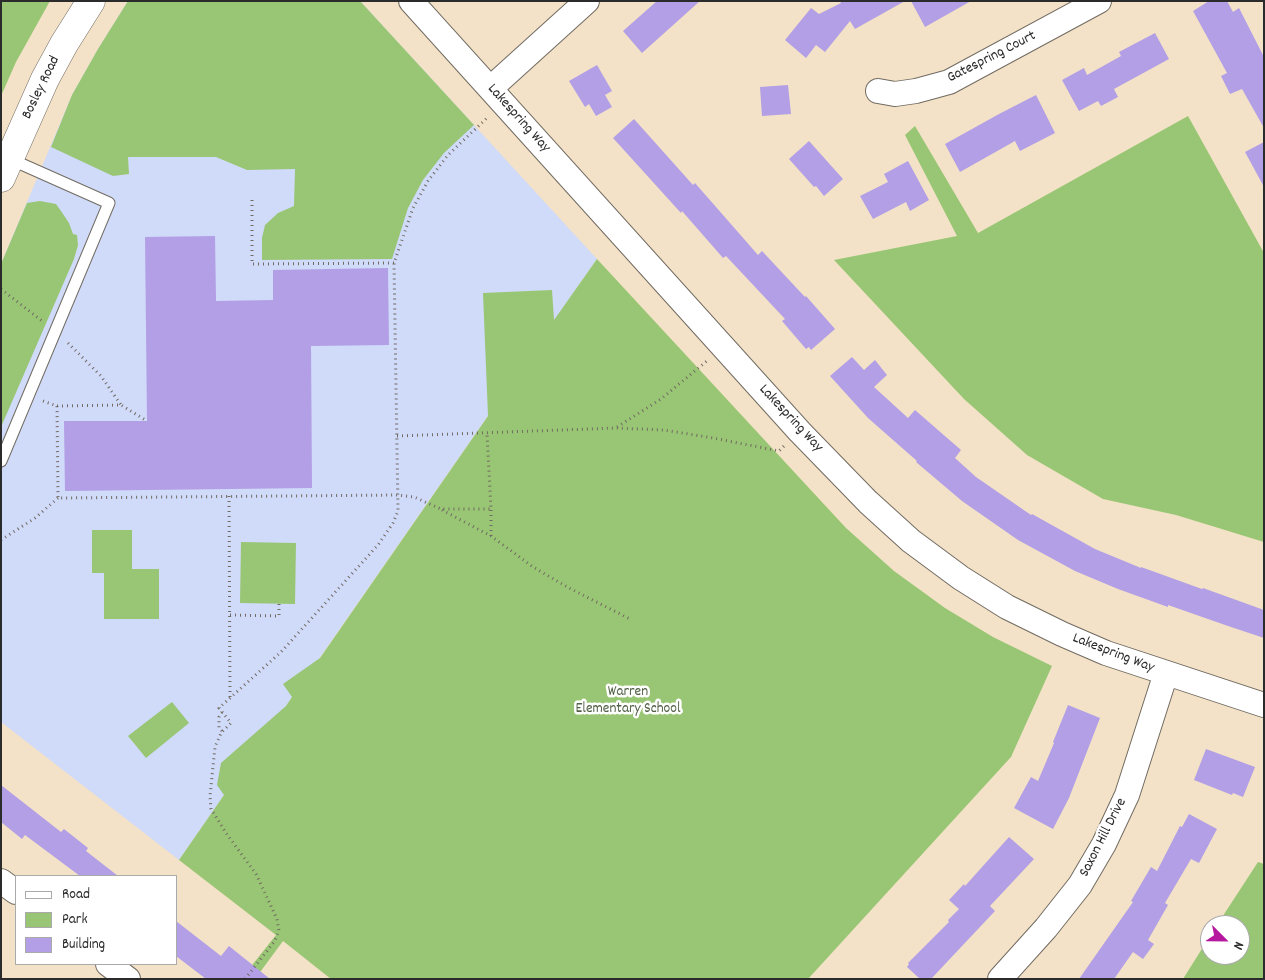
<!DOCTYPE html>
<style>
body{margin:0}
#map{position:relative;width:1265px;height:980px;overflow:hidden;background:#f3e2c7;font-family:Dekko,sans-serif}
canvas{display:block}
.frame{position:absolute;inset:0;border:2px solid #2b2b2b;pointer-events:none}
.legend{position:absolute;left:15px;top:875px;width:162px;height:90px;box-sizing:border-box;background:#fff;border:1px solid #aaa;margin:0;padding:6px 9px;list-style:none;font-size:15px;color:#2b2b2b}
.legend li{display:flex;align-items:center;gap:10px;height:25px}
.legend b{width:25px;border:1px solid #aaa}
.north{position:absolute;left:1200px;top:915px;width:50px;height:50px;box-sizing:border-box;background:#fff;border:1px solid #aaa;border-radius:50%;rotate:113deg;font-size:14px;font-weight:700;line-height:20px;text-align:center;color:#2b2b2b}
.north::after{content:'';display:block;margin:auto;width:18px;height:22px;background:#b5179e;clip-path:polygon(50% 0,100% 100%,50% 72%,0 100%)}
</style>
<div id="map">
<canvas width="1265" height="980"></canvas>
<div class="frame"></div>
<ul class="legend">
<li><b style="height:6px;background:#fff"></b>Road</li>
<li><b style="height:14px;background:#99c674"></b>Park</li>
<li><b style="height:14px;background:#b29fe5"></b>Building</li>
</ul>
<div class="north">N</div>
</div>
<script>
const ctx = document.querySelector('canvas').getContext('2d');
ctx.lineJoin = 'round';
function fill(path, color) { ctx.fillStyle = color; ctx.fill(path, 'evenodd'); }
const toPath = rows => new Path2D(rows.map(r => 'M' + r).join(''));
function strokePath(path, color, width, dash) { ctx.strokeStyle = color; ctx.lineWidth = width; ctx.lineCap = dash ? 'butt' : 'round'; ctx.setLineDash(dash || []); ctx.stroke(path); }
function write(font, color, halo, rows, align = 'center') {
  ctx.font = font + ' Dekko,sans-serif'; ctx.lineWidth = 5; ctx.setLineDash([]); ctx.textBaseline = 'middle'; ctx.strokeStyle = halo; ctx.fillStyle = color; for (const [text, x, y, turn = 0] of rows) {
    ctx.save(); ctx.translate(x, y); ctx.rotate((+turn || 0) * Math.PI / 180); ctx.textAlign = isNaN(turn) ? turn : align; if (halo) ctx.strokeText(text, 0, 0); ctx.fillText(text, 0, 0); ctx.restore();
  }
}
fill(toPath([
 [128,1,360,1,597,259,179,860,1,722,1,264,72,95,98,49]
]), '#d0daf9');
fill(toPath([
 [1,1,50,1,16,62,1,96],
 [128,1,360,1,474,125,444,153,423,180,408,208,392,259,262,260,262,238,265,225,278,213,294,206,295,169,247,170,216,157,128,157,129,174,113,176,51,147,72,95,98,49],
 [1188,116,1264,253,1264,542,1176,515,1103,499,1027,455,964,399,834,260,957,236,905,135,915,126,978,233],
 [40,201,56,204,61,211,69,223,73,234,77,235,78,245,74,259,1,427,1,264,27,203],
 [597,259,796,474,846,528,894,571,945,608,993,637,1052,666,1011,757,808,979,331,979,283,941,255,979,241,979,276,935,179,860,224,795,217,785,221,763,286,706,292,697,283,684,320,658,488,416,483,293,552,290,554,320],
 [92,530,132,530,132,569,159,569,159,619,104,619,104,573,92,573],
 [241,542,296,543,295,604,240,603],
 [172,702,189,723,146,758,128,736],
 [1258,862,1264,864,1264,979,1183,979,1210,936,1210,955,1240,955,1240,925,1217,925]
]), '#99c674');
fill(toPath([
 [657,1,700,1,642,53,623,31],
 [840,1,905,1,855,29,850,21,825,52,816,45,806,58,785,40,811,8,819,14,841,3],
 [911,1,971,1,925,27],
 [1209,1,1227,1,1233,12,1239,8,1264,57,1264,128,1242,89,1230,94,1221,76,1227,73,1193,11],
 [1155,33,1169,59,1114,89,1118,97,1101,106,1098,101,1079,111,1062,80,1084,68,1087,75,1121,56,1119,52],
 [597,65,612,91,605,95,612,107,596,116,589,104,585,107,569,81],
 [788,85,791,114,762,116,760,87],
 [1036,95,1055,133,1020,151,1015,141,960,172,945,144,999,114],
 [634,119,693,185,695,183,758,255,762,251,805,297,806,296,835,329,811,350,809,347,806,349,782,321,785,319,726,256,723,258,682,211,681,213,613,138],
 [809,141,843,179,824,196,816,186,814,187,789,159],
 [1264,142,1264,187,1245,152],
 [908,161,929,200,910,211,906,202,873,219,860,196,888,182,884,174],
 [215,236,216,301,273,300,273,270,388,268,389,345,311,346,312,488,65,491,64,421,147,421,145,237],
 [852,357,864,370,875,360,887,375,874,387,908,418,915,410,961,450,955,458,976,477,1031,515,1032,514,1095,549,1141,568,1141,567,1202,589,1203,588,1264,610,1264,638,1228,626,1168,605,1168,607,1118,589,1075,571,1018,540,962,501,916,462,917,461,868,418,830,376],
 [1068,705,1100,718,1069,798,1053,829,1014,808,1031,777,1038,781,1054,743,1053,742],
 [1206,749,1255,767,1243,797,1233,793,1232,795,1194,780],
 [1,785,61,832,64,829,88,848,86,851,118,876,80,876,25,835,22,839,1,822],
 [1189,814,1217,829,1199,863,1191,859,1165,903,1168,905,1148,940,1154,944,1143,959,1133,952,1114,979,1079,979,1133,902,1131,901,1151,867,1157,871,1180,826,1182,827],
 [1009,837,1034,859,990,906,995,911,931,979,920,979,907,967,909,964,908,963,949,922,948,920,959,909,949,900,964,884,965,886],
 [176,921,221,956,229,946,270,979,206,979,176,956]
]), '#b29fe5');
const lane = toPath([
 [1,461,109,203,10,159]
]);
const street = toPath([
 [411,1,800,432,868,502,911,541,961,578,1007,607,1062,634,1106,653,1264,705],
 [491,88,587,1],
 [878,91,895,94,916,91,949,82,1099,1],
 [1,881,16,892],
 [108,964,128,979],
 [1000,979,1046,928,1080,885,1104,844,1127,795,1166,673]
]);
const secondary = toPath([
 [1,178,45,79,64,44,91,1]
]);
strokePath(lane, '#716b62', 13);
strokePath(street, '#716b62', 26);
strokePath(secondary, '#716b62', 29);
strokePath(toPath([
 [252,200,252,264,394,263],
 [1,289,42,321],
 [68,343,101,376,121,405],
 [43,401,57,406,58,498,397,495,414,497,441,509,491,509,487,433],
 [57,406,121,405,147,421],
 [617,427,661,399,708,360],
 [397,436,616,428,664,430,713,438,779,451,785,445],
 [229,496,230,697],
 [442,510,491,536,533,567,571,589,630,619],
 [491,536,491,509],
 [1,540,35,518,58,498],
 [230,615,279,616,279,604],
 [222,712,219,717,219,728,223,732],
 [245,979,274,942,279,931,277,919,256,874,226,833,211,809,210,796,215,747,221,733,231,723,219,708,281,652,378,545,393,523,398,511,394,263,413,208,428,181,448,155,488,117]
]), '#716b62', 3, [1, 4]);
strokePath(lane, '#fff', 11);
strokePath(street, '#fff', 24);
strokePath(secondary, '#fff', 28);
write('15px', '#2b2b2b', '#fff', [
 ["Gatespring Court",992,58,-27],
 ["Bosley Road",42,88,-64],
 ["Lakespring Way",518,119,48],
 ["Lakespring Way",790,419,47],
 ["Lakespring Way",1113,654,21],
 ["Saxon Hill Drive",1104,838,-63]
]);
write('15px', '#526145', '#fff', [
 ["Warren",628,693],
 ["Elementary School",628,710]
]);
</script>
